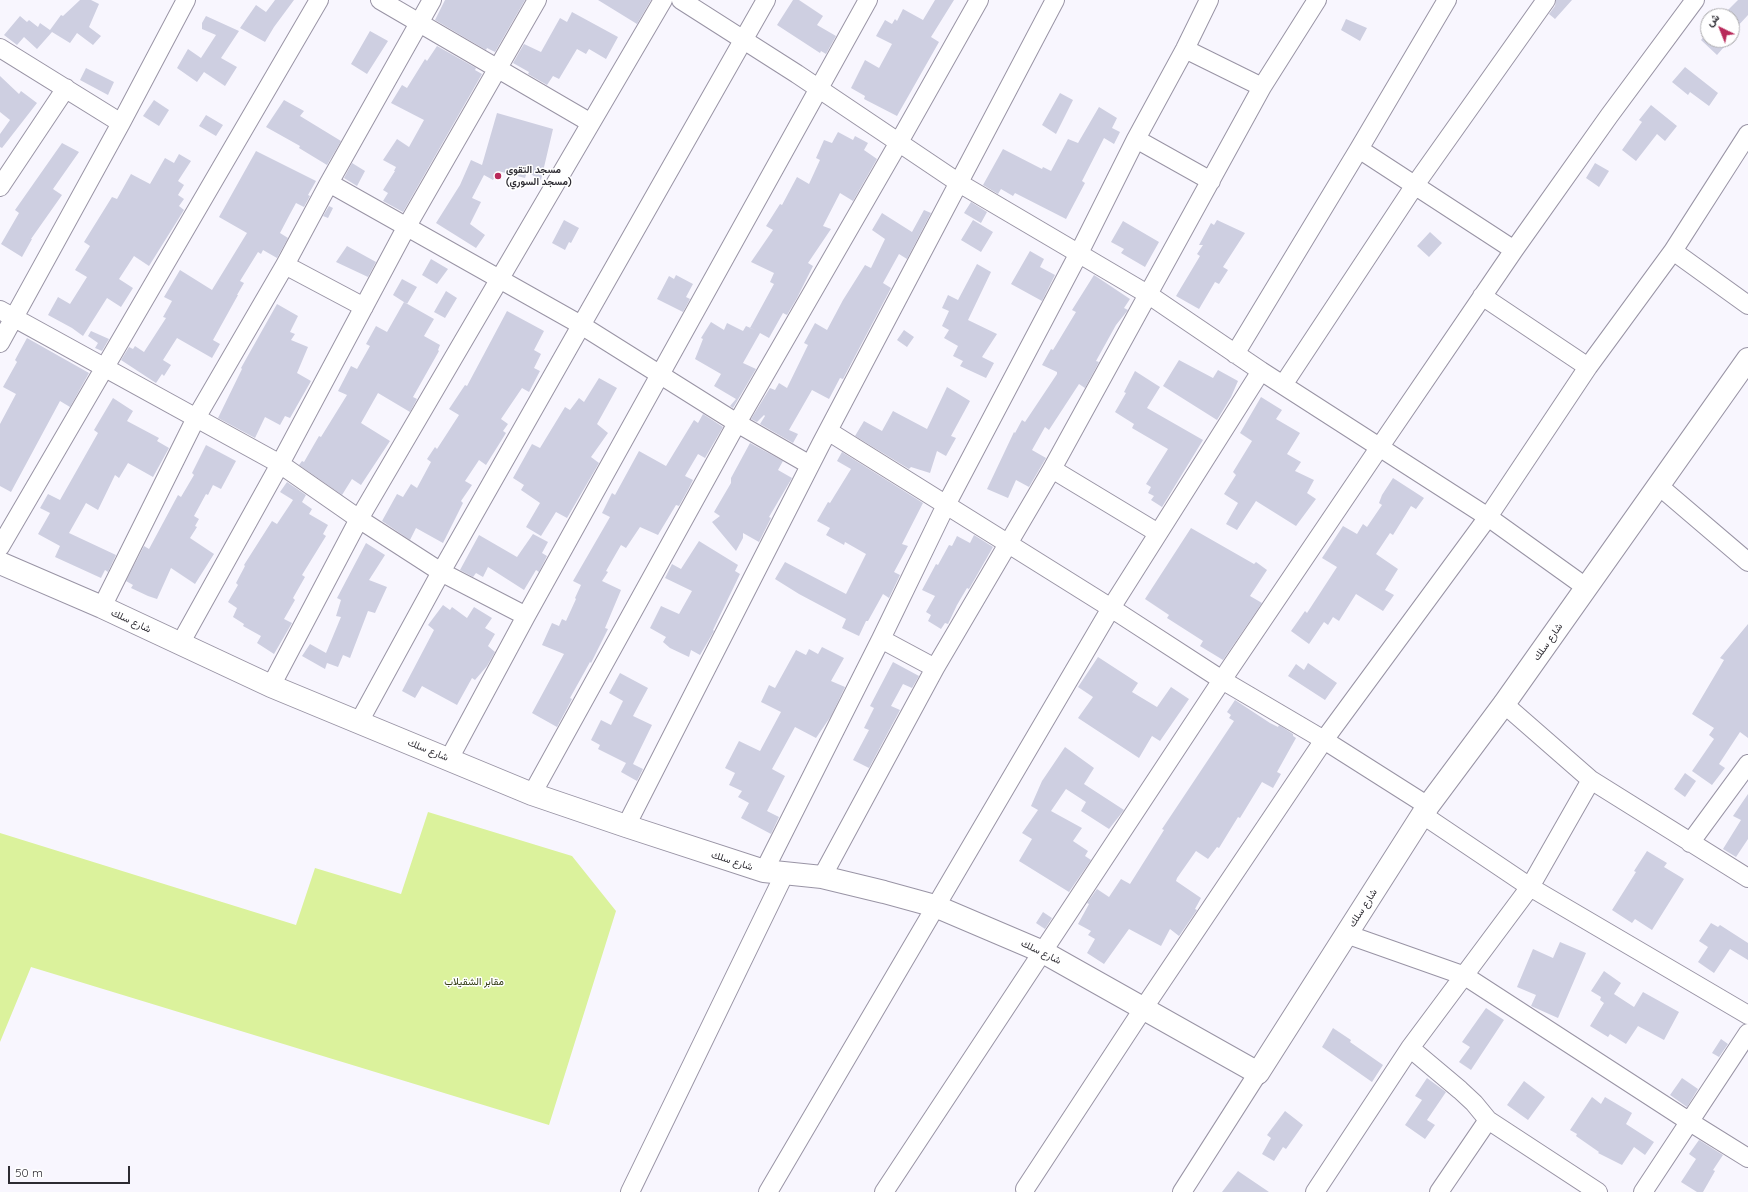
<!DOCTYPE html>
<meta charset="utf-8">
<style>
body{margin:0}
#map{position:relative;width:1748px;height:1192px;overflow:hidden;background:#f8f6fe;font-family:Quicksand,Vazirmatn,sans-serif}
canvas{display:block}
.north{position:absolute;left:1700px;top:8px;width:40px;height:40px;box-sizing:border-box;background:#fff;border:1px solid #abaaad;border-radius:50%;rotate:317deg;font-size:11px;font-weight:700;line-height:16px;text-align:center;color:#2d2b32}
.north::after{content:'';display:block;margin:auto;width:14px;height:18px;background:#b8295a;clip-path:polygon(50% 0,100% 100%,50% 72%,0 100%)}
.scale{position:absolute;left:8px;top:1166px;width:122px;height:18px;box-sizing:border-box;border:2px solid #2d2b32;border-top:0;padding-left:5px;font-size:12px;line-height:14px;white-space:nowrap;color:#2d2b32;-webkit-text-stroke:3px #fff;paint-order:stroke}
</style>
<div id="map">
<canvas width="1748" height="1192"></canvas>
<div class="north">ش</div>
<div class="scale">50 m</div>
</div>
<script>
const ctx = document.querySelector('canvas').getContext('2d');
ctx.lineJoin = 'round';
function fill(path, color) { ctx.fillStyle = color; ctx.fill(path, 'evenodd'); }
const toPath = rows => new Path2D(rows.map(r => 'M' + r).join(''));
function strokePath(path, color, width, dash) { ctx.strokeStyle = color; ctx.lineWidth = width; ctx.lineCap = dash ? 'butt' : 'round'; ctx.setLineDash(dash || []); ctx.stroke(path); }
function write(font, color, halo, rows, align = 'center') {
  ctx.font = font + ' Quicksand,Vazirmatn,sans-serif'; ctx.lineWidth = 3; ctx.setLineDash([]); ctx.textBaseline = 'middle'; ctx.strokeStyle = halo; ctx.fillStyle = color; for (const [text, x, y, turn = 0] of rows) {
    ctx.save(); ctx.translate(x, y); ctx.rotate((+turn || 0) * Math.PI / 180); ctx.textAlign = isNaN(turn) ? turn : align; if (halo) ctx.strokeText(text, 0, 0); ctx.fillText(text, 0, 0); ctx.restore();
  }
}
fill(toPath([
 [428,812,572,856,616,911,549,1125,31,967,0,1042,0,833,296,925,315,868,401,894]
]), '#dbf29c');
fill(toPath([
 [80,0,91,0,99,4,89,27,101,36,93,45,77,33,70,43,52,32,37,49,24,37,17,45,4,35,20,16,27,22,29,20,38,27,40,23,50,30,61,15,63,16],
 [275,0,294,0,274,27,265,42,240,28,256,5,266,12],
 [445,0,525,0,495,52,487,48,486,50,435,20],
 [598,0,651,0,637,24],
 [793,0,799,0,823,16,817,25,836,36,826,54,821,51,820,53,777,25],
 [935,0,954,0,931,37,939,42,897,116,864,99,865,96,851,88,865,60,879,68,892,44,876,36,885,20,892,24,895,19,897,21,903,9,923,20],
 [1556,0,1572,0,1555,19,1549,14,1555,6],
 [1738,0,1748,0,1748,15,1736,28,1736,33,1732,37,1732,16,1722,16],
 [572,12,618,37,606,59,589,49,586,54,577,49,559,79,553,76,547,85,528,74,529,72,513,63,524,44,541,52,560,18,567,22],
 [206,16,239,31,221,58,237,67,225,86,204,72,197,82,177,68,188,49,201,58,216,35,202,29,202,23],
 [1346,19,1367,28,1360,41,1341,30],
 [370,31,388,41,367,74,351,64],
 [1708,32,1708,40,1730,40,1717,55,1701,40],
 [437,46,476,68,475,70,482,74,403,212,383,201,388,193,383,190,395,171,394,171,396,167,383,160,397,139,409,147,424,120,391,103,402,85,407,88,425,59,427,61],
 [1685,67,1718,93,1709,106,1690,92,1688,95,1672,82],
 [86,68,114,82,108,95,80,80],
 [0,76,19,94,21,91,37,103,2,148,0,147,0,134,10,120,0,112],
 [1060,93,1073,100,1056,134,1042,125],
 [154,100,169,110,159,126,143,116],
 [284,100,304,111,300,116,341,141,327,165,299,148,300,146,266,127],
 [1651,105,1677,126,1665,141,1657,134,1636,161,1622,150,1642,122,1639,120],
 [1099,107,1117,118,1112,128,1120,132,1114,144,1104,138,1082,181,1085,183,1066,219,1015,193,1013,196,1001,189,998,194,983,185,1003,149,1042,169,1043,167,1051,171,1068,139,1078,143],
 [497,113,553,129,541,180,527,172,525,178,498,171,493,180,484,175,472,198,481,202,470,224,485,235,476,248,436,223,460,185,471,160,482,165],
 [206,115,223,125,216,136,199,126],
 [838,132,853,140,855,136,868,143,864,150,877,159,853,201,840,193,823,226,831,229,808,263,813,266,797,298,787,315,783,313,769,338,760,333,743,363,756,369,733,408,730,406,736,399,714,386,721,374,695,359,703,339,701,338,711,322,724,330,727,323,743,331,746,326,755,330,750,328,774,284,770,282,774,273,751,262,773,230,766,226,780,204,782,205,797,177,809,184,820,160,816,158,824,140,832,143],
 [62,143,79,152,53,189,62,195,31,239,32,239,22,257,1,244,19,213,15,210],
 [256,151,316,181,308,195,310,196,304,207,296,203,290,214,280,233,288,238,277,258,263,250,261,254,258,252,240,281,244,283,237,295,238,295,213,340,220,344,212,358,177,338,163,360,171,365,164,376,162,374,156,383,121,360,129,347,133,349,135,346,144,352,166,318,163,317,172,301,164,297,180,270,212,290,247,233,219,217],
 [179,154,191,161,178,181,184,185,178,195,184,199,179,206,184,210,149,266,134,256,119,279,133,288,121,307,107,298,83,336,72,328,48,315,58,297,70,304,87,277,75,270,90,246,84,242,112,197,117,199,131,174,150,184,165,158,174,163],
 [352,163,365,171,357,186,344,178],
 [1595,163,1609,171,1599,187,1586,178],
 [971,202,987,212,981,223,964,213],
 [329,206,333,208,328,218,323,216],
 [924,210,931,213,907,259,899,254,883,283,891,288,843,379,840,378,829,399,812,390,789,430,798,434,793,443,760,424,765,416,764,415,757,422,751,419,770,388,775,390,779,383,787,388,808,345,804,343,815,323,827,330,843,300,865,265,871,268,885,239,872,230,882,213,912,232],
 [564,220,579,228,571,243,569,242,565,250,552,243],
 [973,220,993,232,981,252,961,240],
 [1217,220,1245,233,1223,267,1228,270,1219,284,1215,282,1199,309,1176,296,1200,256,1197,254,1203,245,1199,245,1211,223,1214,225],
 [1123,221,1159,242,1145,267,1121,253,1124,249,1111,242],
 [1430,232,1442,243,1429,257,1417,246],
 [347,246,376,262,368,277,336,262],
 [1030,251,1044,259,1040,267,1055,275,1042,301,1011,284],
 [431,259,448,269,437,284,422,275],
 [977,264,991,272,968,320,997,334,982,357,994,363,986,378,960,366,963,361,953,356,958,346,944,338,949,330,942,326,949,311,942,308,948,295,958,300],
 [676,275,693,284,686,297,690,299,683,312,657,299,669,276,674,279],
 [1094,275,1130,299,1124,308,1128,310,1116,325,1096,361,1099,362,1085,388,1079,384,1049,430,1045,427,1032,450,1046,458,1029,487,1016,480,1008,498,987,489,1014,432,1015,433,1022,420,1025,422,1057,374,1057,372,1042,365,1051,349,1053,350,1076,312,1072,310],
 [402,279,417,287,407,304,393,295],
 [446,291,457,298,445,318,434,312],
 [404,302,434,319,424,336,440,345,438,350,439,351,413,397,417,399,410,412,378,393,361,423,390,441,361,485,352,479,342,495,299,465,302,461,304,462,319,436,321,437,347,395,338,391,351,366,357,369,370,346,366,344,376,326,387,332],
 [277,304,298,316,290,332,295,334,291,340,308,347,297,373,311,381,290,418,285,416,280,425,265,417,255,438,218,418,242,369,241,368],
 [507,311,544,331,534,350,541,354,534,368,540,371,529,392,522,388,501,419,508,424,503,431,506,433,486,465,479,460,465,481,472,485,461,501,463,503,443,543,416,528,410,540,382,521,397,494,403,497,411,484,417,488,431,462,427,459,435,447,437,449,459,415,449,409,465,385,467,386],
 [904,330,914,337,907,347,897,340],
 [91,331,109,339,102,351,95,348,98,343,88,336],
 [27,338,89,373,70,407,60,401,11,492,0,486,0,424,16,394,3,387,17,362,15,360],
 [1179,360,1213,378,1218,370,1238,381,1231,397,1217,420,1163,386],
 [1135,371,1160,387,1147,408,1203,440,1162,507,1151,500,1154,496,1148,493,1151,487,1146,484,1168,449,1132,428,1134,424,1115,412,1126,393,1124,392],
 [599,378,617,388,597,424,608,433,591,457,599,463,567,518,556,512,541,536,526,527,540,503,521,490,524,485,513,478,532,444,540,448,565,407,570,410,579,398,584,402],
 [947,387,970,401,951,436,956,438,946,456,937,451,930,473,911,467,909,469,855,436,864,421,882,431,893,411,927,429],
 [1261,397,1282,410,1276,419,1300,433,1287,454,1301,462,1295,471,1314,480,1307,493,1316,499,1296,526,1256,501,1237,530,1226,524,1238,503,1224,494,1236,475,1233,472,1252,441,1240,433],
 [113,398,133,411,127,421,159,438,157,441,169,448,153,477,128,463,119,478,115,475,98,510,86,503,69,533,116,555,108,572,105,570,101,578,55,557,60,546,38,534,50,513,40,508,48,494,60,500,98,433,94,430],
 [703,414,723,427,705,458,698,454,685,476,693,480,689,488,679,506,676,505,658,535,640,527,626,548,621,545,606,571,608,572,602,581,621,590,605,628,608,629,591,663,590,662,570,698,572,699,557,727,532,713,564,654,542,645,552,623,559,626,562,619,566,621,576,599,575,598,581,585,573,581,610,517,602,513,612,493,615,495,639,451,666,466,694,420,698,423],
 [750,443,783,461,778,470,792,478,769,517,771,518,759,542,743,533,743,538,736,551,712,522,720,516,714,512,731,483,731,478],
 [206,445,236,461,221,489,213,485,208,495,206,494,194,516,199,519,195,526,197,527,190,538,214,554,195,584,171,568,157,599,148,596,131,588,133,585,126,581,144,546,149,549,178,495,181,497,194,475,192,473],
 [842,452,923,503,902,544,908,546,894,572,900,575,889,598,883,594,868,621,866,621,859,636,842,628,846,619,799,594,775,579,785,562,846,594,866,554,845,542,844,545,826,535,830,528,817,521,828,502,830,503,851,469,837,461],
 [1393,478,1424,498,1416,509,1411,506,1393,535,1390,533,1376,554,1398,569,1385,590,1394,595,1383,611,1356,594,1339,621,1333,617,1328,625,1324,622,1309,644,1291,631,1305,611,1307,613,1337,567,1322,558,1343,526,1357,534,1363,524,1367,527,1382,505,1379,503,1382,495],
 [287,482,306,495,302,502,312,509,309,514,328,525,323,534,326,536,302,575,305,577,293,598,295,600,284,619,292,623,274,654,257,643,261,636,243,626,244,624,233,617,237,608,228,602,238,585,236,583,245,566,244,565,272,521,277,524,293,500,280,492],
 [1191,528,1254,564,1256,562,1267,570,1250,596,1262,603,1223,660,1200,646,1203,641,1167,618,1169,615,1145,599],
 [533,534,548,542,542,553,547,556,539,572,536,570,524,590,488,567,483,577,476,573,473,577,460,570,479,535,517,557],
 [974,535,993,547,969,589,967,588,957,605,948,624,945,623,941,629,928,621,931,615,926,612,935,596,922,590,936,564,938,565,949,545,952,546,957,536,970,543],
 [699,541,738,565,735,571,740,574,713,630,714,631,700,655,691,650,689,657,670,648,663,642,666,637,650,628,661,606,679,614,692,591,665,578,672,564,681,569],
 [366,543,385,555,369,580,387,587,375,613,368,611,350,658,343,655,338,667,327,663,325,669,302,656,310,644,326,653,341,617,336,616,341,600,337,598],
 [443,605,450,610,452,607,467,618,474,607,492,618,485,628,495,634,488,646,495,652,487,666,475,680,472,678,457,705,422,686,415,698,402,691,434,630,428,625],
 [1748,624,1748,738,1740,732,1719,764,1725,768,1712,785,1692,771,1714,739,1709,735,1714,728,1692,714,1724,660,1720,658],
 [822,647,844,658,831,681,845,687,831,716,816,738,795,727,772,769,785,776,767,811,779,817,771,834,741,818,749,803,738,797,742,791,729,785,735,773,725,768,739,741,760,751,781,712,761,702,769,685,775,688,796,650,806,655,809,649,818,654],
 [1098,657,1138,683,1132,692,1157,707,1171,687,1189,699,1160,741,1152,736,1139,758,1078,718,1093,697,1078,687],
 [893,662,919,676,912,688,903,684,891,706,900,710,869,768,853,760,869,730,864,728,874,708,870,706],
 [1308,663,1337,683,1325,700,1288,676,1296,664,1304,670],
 [620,673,648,688,633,716,652,725,633,764,643,769,637,781,621,772,626,763,598,749,600,745,591,740,601,720,611,725,623,701,609,693],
 [1235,700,1270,723,1278,727,1279,725,1293,734,1293,736,1296,738,1277,772,1281,774,1273,788,1262,782,1240,818,1238,817,1219,848,1217,847,1208,859,1196,851,1177,878,1176,881,1201,898,1195,909,1197,910,1179,936,1170,929,1161,946,1129,929,1104,964,1087,953,1095,939,1088,935,1091,931,1078,924,1089,904,1087,903,1097,889,1109,897,1121,879,1130,884,1164,830,1162,829,1234,721,1229,718,1231,715,1227,712],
 [1065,747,1094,768,1084,784,1124,810,1109,829,1081,811,1086,802,1066,789,1051,811,1082,828,1073,841,1088,851,1085,856,1091,860,1069,892,1019,861,1032,839,1022,833,1038,810,1031,806,1042,781],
 [1685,773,1696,781,1685,797,1674,789],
 [1748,794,1748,839,1736,857,1723,849,1741,820,1733,816],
 [1647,851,1667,863,1664,867,1684,879,1652,930,1635,919,1632,923,1612,910,1636,872,1634,871],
 [1043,912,1052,918,1045,929,1036,923],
 [1711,923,1718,927,1720,925,1748,943,1748,960,1730,949,1714,973,1698,962,1708,947,1699,941],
 [1560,942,1586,953,1558,1018,1531,1006,1536,995,1517,987,1533,949,1553,958],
 [1604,971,1621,983,1614,994,1634,1007,1643,992,1679,1012,1664,1040,1638,1026,1626,1044,1610,1034,1608,1037,1590,1026,1604,1003,1600,1000,1601,997,1591,991],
 [1486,1008,1504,1020,1471,1070,1459,1062,1470,1047,1462,1042],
 [1333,1028,1351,1040,1350,1042,1383,1065,1372,1082,1322,1047],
 [1721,1039,1728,1044,1719,1057,1712,1053],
 [1427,1078,1446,1092,1427,1120,1435,1125,1425,1139,1405,1125,1422,1100,1415,1096],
 [1682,1078,1698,1089,1687,1107,1670,1095],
 [1524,1081,1545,1097,1528,1120,1507,1105],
 [1592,1097,1601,1104,1605,1097,1632,1113,1626,1124,1654,1142,1645,1155,1634,1147,1622,1165,1598,1153,1599,1152,1576,1136,1577,1134,1570,1130],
 [1285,1111,1303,1125,1286,1149,1283,1147,1274,1161,1262,1154,1271,1138,1267,1135],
 [1699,1140,1723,1155,1713,1170,1715,1171,1703,1192,1697,1192,1681,1182,1696,1159,1689,1154],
 [1238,1171,1269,1192,1222,1192]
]), '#cecfe1');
const minor = toPath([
 [380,0,591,123],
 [681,0,797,74,959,183,1149,295,1261,371,1488,517,1587,588],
 [0,48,121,123],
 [1185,49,1262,87],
 [1136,139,1211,181],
 [1359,149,1514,250],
 [329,183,581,325,737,423,810,465],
 [0,187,66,88],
 [1673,251,1748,305],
 [285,265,364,307],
 [1482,296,1588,367],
 [0,310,280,464,359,519,441,572,526,616],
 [0,343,121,123,186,0],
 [1235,354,1359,149,1447,0],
 [1283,385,1415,185,1546,0],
 [828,431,1111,608,1222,680,1324,740,1428,806],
 [1052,469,1158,533],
 [1659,486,1748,562],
 [0,547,319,0],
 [102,607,196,418,285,265,329,183,432,0],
 [881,639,935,668],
 [180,644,280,464,407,226,537,0],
 [271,686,359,519,663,0],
 [1504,704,1591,780,1748,878],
 [359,722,441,572,766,0],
 [449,759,526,616,868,0],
 [532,794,737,423,899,142,979,0],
 [1423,815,1530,887,1748,1015],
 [626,826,821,444,1055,0],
 [1690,843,1748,764],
 [764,871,881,639,946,505,1079,253,1136,139,1185,49,1209,0],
 [822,877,935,668,1052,469,1262,87,1317,0],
 [1346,934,1465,976,1690,1122,1748,1158],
 [1410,1048,1460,1090,1474,1103,1488,1120,1598,1192],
 [1025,1189,1143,1009,1324,740,1488,517,1588,367,1673,251,1748,134],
 [630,1192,785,873],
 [768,1192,1111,608,1261,371],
 [884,1192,1222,680,1379,448,1514,250,1609,116,1695,0],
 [1182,1192,1258,1073],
 [1315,1192,1410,1048,1530,887,1591,780],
 [1439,1192,1488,1120],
 [1643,1192,1748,1033]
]);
const tertiary = toPath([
 [0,563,102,607,271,686,532,794,626,826,764,871,822,877,884,892,935,906,1043,952,1258,1073,1428,806,1504,704,1748,359]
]);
strokePath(minor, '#9994a5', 20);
strokePath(tertiary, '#9994a5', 24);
strokePath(minor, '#fff', 18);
strokePath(tertiary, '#fff', 22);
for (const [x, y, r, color] of [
 [498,176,4,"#b8295a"]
]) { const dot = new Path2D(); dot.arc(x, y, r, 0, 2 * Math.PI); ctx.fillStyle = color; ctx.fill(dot); strokePath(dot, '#fff', 1.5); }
write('bold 10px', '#2d2b32', '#fff', [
 ["مسجد التقوى",506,170],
 ["(مسجد السوري)",506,182]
], 'left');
write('10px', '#2d2b32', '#fff', [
 ["شارع سلك",131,621,25],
 ["شارع سلك",1548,642,-55],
 ["شارع سلك",428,750,22],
 ["شارع سلك",732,861,18],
 ["شارع سلك",1363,908,-57],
 ["شارع سلك",1041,952,26]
]);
write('10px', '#303911', '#fff', [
 ["مقابر الشقيلاب",474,982]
]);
</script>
